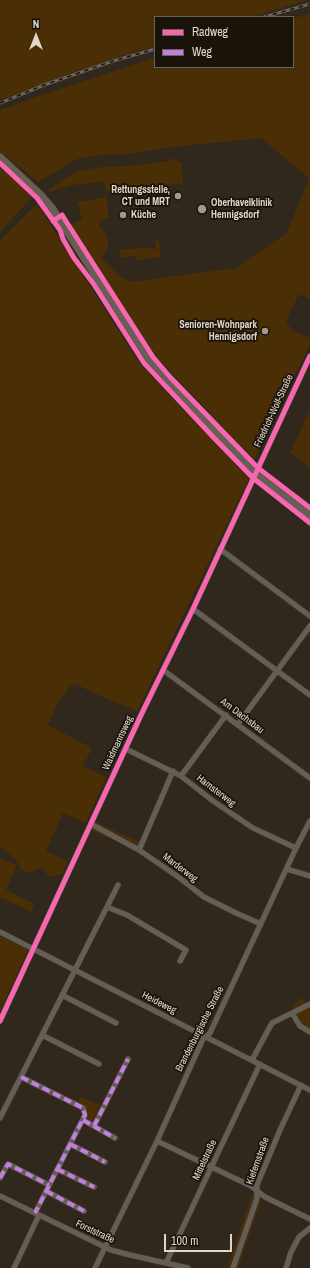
<!DOCTYPE html>
<meta charset="utf-8">
<style>
body{margin:0}
#map{position:relative;width:310px;height:1268px;overflow:hidden;background:#31281d;font-family:"Archivo Narrow",sans-serif}
canvas{display:block}
.legend{position:absolute;left:154px;top:16px;width:140px;height:52px;box-sizing:border-box;background:#1a130a;border:1px solid #6a6157;margin:0;padding:5px 7px;list-style:none;font-size:12px;color:#e1d6ca}
.legend li{display:flex;align-items:center;gap:8px;height:20px}
.legend b{width:20px;border:1px solid #6a6157}
.north{position:absolute;left:16px;top:16px;width:40px;height:40px;-webkit-text-stroke:3px #1a130a;paint-order:stroke;rotate:0deg;font-size:11px;font-weight:700;line-height:16px;text-align:center;color:#e1d6ca}
.north::after{content:'';display:block;margin:auto;width:14px;height:18px;background:#e1d6ca;clip-path:polygon(50% 0,100% 100%,50% 72%,0 100%)}
.scale{position:absolute;left:164px;top:1234px;width:68px;height:18px;box-sizing:border-box;border:2px solid #e1d6ca;border-top:0;padding-left:5px;font-size:12px;line-height:14px;white-space:nowrap;color:#e1d6ca;-webkit-text-stroke:3px #1a130a;paint-order:stroke}
</style>
<div id="map">
<canvas width="310" height="1268"></canvas>
<ul class="legend">
<li><b style="height:5px;background:#f766af"></b>Radweg</li>
<li><b style="height:5px;background:#c07fdc"></b>Weg</li>
</ul>
<div class="north">N</div>
<div class="scale">100 m</div>
</div>
<script>
const ctx = document.querySelector('canvas').getContext('2d');
ctx.lineJoin = 'round';
function fill(path, color) { ctx.fillStyle = color; ctx.fill(path, 'evenodd'); }
const toPath = rows => new Path2D(rows.map(r => 'M' + r).join(''));
function strokePath(path, color, width, dash) { ctx.strokeStyle = color; ctx.lineWidth = width; ctx.lineCap = dash ? 'butt' : 'round'; ctx.setLineDash(dash || []); ctx.stroke(path); }
function write(font, color, halo, rows, align = 'center') {
  ctx.font = font + ' "Archivo Narrow",sans-serif'; ctx.lineWidth = 3.5; ctx.setLineDash([]); ctx.textBaseline = 'middle'; ctx.strokeStyle = halo; ctx.fillStyle = color; for (const [text, x, y, turn = 0] of rows) {
    ctx.save(); ctx.translate(x, y); ctx.rotate((+turn || 0) * Math.PI / 180); ctx.textAlign = isNaN(turn) ? turn : align; if (halo) ctx.strokeText(text, 0, 0); ctx.fillText(text, 0, 0); ctx.restore();
  }
}
fill(toPath([
 [0,0,308,0,251,17,155,17,155,46,112,59,0,100],
 [310,14,310,299,299,294,286,321,292,330,310,338,310,344,254,460,155,355,70,225,82,219,77,202,107,197,109,220,107,217,98,224,107,235,109,246,101,258,120,276,130,282,236,268,287,233,309,178,261,138,172,147,129,154,101,155,77,159,38,182,0,151,0,110,47,93,155,58,155,67,293,67,293,18],
 [170,158,181,163,183,183,106,192,104,181,73,185,49,192,49,189,77,171,102,167,130,166,169,161],
 [0,167,23,188,31,198,0,232],
 [37,204,140,364,249,479,137,711,98,695,76,684,71,685,56,706,48,725,92,748,83,766,106,777,86,823,63,813,46,851,68,861,62,874,50,877,41,868,28,873,22,870,15,859,0,847,0,241],
 [155,241,159,241,161,257,136,260,136,256,121,258,119,250,150,247,152,249,156,249],
 [310,410,310,468,290,453],
 [95,822,144,844,140,852,91,830],
 [1,858,17,865,6,890,34,904,31,912,0,897,0,860],
 [0,936,28,950,0,1011],
 [299,998,309,1003,310,1002,310,1034,298,1027,290,1013],
 [81,1097,100,1105,91,1123,84,1120,87,1115,77,1103],
 [253,1192,261,1200,238,1268,227,1268]
]), '#492e06');
const street = toPath([
 [220,549,310,616],
 [193,609,310,695],
 [163,670,310,778],
 [238,724,310,626],
 [126,749,181,776,213,801,253,828,296,848],
 [181,776,226,715],
 [91,824,139,850,177,876,204,897,236,913,261,924],
 [139,850,173,771],
 [287,869,310,876],
 [107,907,127,915,186,950,180,961],
 [0,932,310,1090],
 [62,995,116,1023],
 [292,1013,300,1026,310,1032],
 [0,1021,141,715,193,609,310,356],
 [42,1035,99,1064],
 [252,1060,272,1023,310,1004],
 [21,1077,83,1108,85,1115,35,1213],
 [0,1118,118,885],
 [83,1120,115,1138],
 [94,1126,128,1059],
 [157,1141,251,1186,265,1197,310,1219],
 [70,1144,105,1162],
 [57,1169,94,1187],
 [0,1178,8,1164,49,1185],
 [46,1191,84,1211],
 [0,1196,111,1250,130,1255,188,1268],
 [166,1263,260,1064],
 [14,1268,39,1215],
 [95,1268,157,1141,203,1039,210,1033,296,848,310,821],
 [233,1268,257,1198,257,1185,280,1130,301,1085],
 [286,1268,291,1252,299,1237,310,1228]
]);
const secondary = toPath([
 [0,157,41,195,52,208,149,359,255,474,310,516]
]);
strokePath(street, '#4c443b', 6);
strokePath(secondary, '#4c443b', 8);
strokePath(street, '#655e56', 5);
strokePath(secondary, '#675e55', 7);
const rail = toPath([
 [264,17,310,4],
 [0,103,44,85,113,61,155,49]
]);
strokePath(rail, '#6c655e', 3);
strokePath(rail, '#1a130a', 1.5, [4.5]);
strokePath(toPath([
 [21,1077,83,1108,85,1115,35,1213],
 [83,1120,115,1138],
 [94,1126,128,1059],
 [70,1144,105,1162],
 [57,1169,94,1187],
 [0,1178,8,1164,49,1185],
 [46,1191,84,1211]
]), '#c07fdc', 4, [8, 4]);
strokePath(toPath([
 [0,163,37,198,60,230,63,239,74,258,93,283,144,363,215,439,253,478,310,523],
 [53,221,62,215,153,357,170,377,258,468,310,508],
 [0,1021,141,715,193,609,310,356]
]), '#f766af', 5);
for (const [x, y, r, color] of [
 [178,196,4,"#a3998d"],
 [202,209,5,"#a3998d"],
 [123,215,4,"#a3998d"],
 [265,331,4,"#a3998d"]
]) { const dot = new Path2D(); dot.arc(x, y, r, 0, 2 * Math.PI); ctx.fillStyle = color; ctx.fill(dot); strokePath(dot, '#1a130a', 1.5); }
write('bold 10px', '#e1d6ca', '#1a130a', [
 ["Rettungsstelle,",170,190],
 ["CT und MRT",170,202],
 ["Oberhavelklinik",211,203,"left"],
 ["Hennigsdorf",211,215,"left"],
 ["Küche",131,215,"left"],
 ["Senioren-Wohnpark",257,325],
 ["Hennigsdorf",257,337]
], 'right');
write('10px', '#e1d6ca', '#1a130a', [
 ["Friedrich-Wolf-Straße",274,411,-65],
 ["Am Dachsbau",242,716,37],
 ["Waidmannsweg",118,743,-65],
 ["Hamsterweg",216,791,37],
 ["Marderweg",180,868,37],
 ["Heideweg",159,1003,27],
 ["Brandenburgische Straße",200,1029,-63],
 ["Mittelstraße",205,1160,-65],
 ["Kiefernstraße",258,1161,-70],
 ["Forststraße",95,1232,25]
]);
</script>
